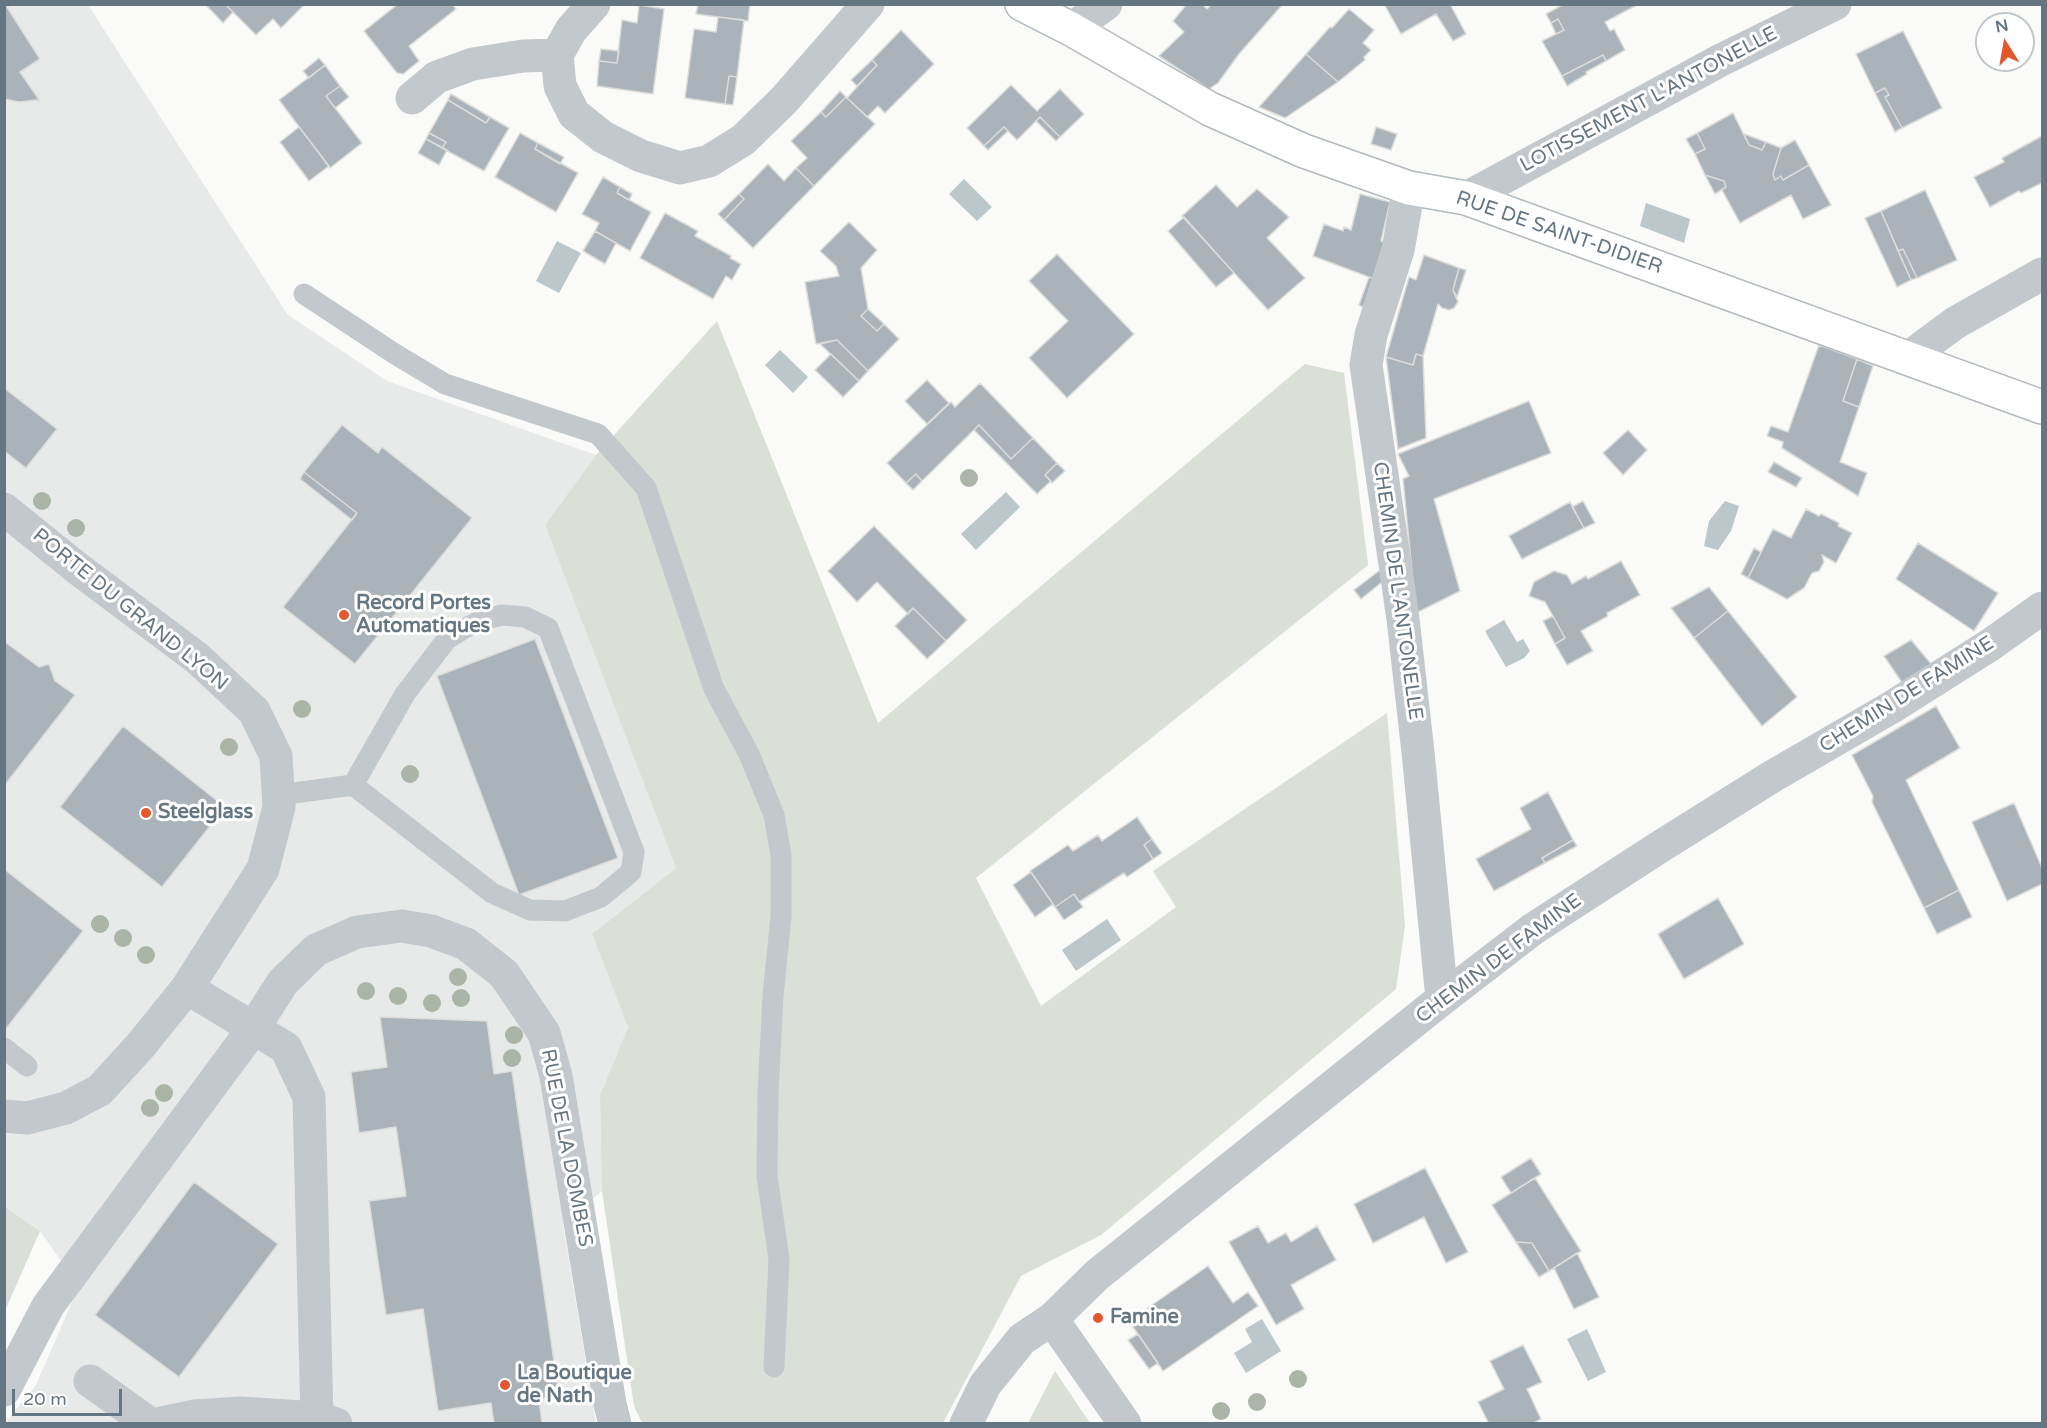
<!DOCTYPE html>
<style>
body{margin:0}
#map{position:relative;width:2047px;height:1428px;overflow:hidden;background:#fafaf8;font-family:"Varela Round",sans-serif}
canvas{display:block}
.frame{position:absolute;inset:0;border:6px solid #657683;pointer-events:none}
.north{position:absolute;left:1975px;top:12px;width:60px;height:60px;box-sizing:border-box;background:#fff;border:2px solid #c1c8cd;border-radius:50%;rotate:349deg;font-size:16px;font-weight:700;line-height:24px;text-align:center;color:#657683}
.north::after{content:'';display:block;margin:auto;width:21px;height:27px;background:#e4572e;clip-path:polygon(50% 0,100% 100%,50% 72%,0 100%)}
.scale{position:absolute;left:12px;top:1389px;width:110px;height:27px;box-sizing:border-box;border:3px solid #657683;border-top:0;padding-left:8px;font-size:18px;line-height:21px;white-space:nowrap;color:#657683;-webkit-text-stroke:4px #fff;paint-order:stroke}
</style>
<div id="map">
<canvas width="2047" height="1428"></canvas>
<div class="frame"></div>
<div class="north">N</div>
<div class="scale">20 m</div>
</div>
<script>
const ctx = document.querySelector('canvas').getContext('2d');
ctx.lineJoin = 'round';
function fill(path, color) { ctx.fillStyle = color; ctx.fill(path, 'evenodd'); }
const toPath = rows => new Path2D(rows.map(r => 'M' + r).join(''));
function strokePath(path, color, width, dash) { ctx.strokeStyle = color; ctx.lineWidth = width; ctx.lineCap = dash ? 'butt' : 'round'; ctx.setLineDash(dash || []); ctx.stroke(path); }
function write(font, color, halo, rows, align = 'center') {
  ctx.font = font + ' "Varela Round",sans-serif'; ctx.lineWidth = 6; ctx.setLineDash([]); ctx.textBaseline = 'middle'; ctx.strokeStyle = halo; ctx.fillStyle = color; for (const [text, x, y, turn = 0] of rows) {
    ctx.save(); ctx.translate(x, y); ctx.rotate((+turn || 0) * Math.PI / 180); ctx.textAlign = isNaN(turn) ? turn : align; if (halo) ctx.strokeText(text, 0, 0); ctx.fillText(text, 0, 0); ctx.restore();
  }
}
fill(toPath([
 [5,5,88,5,288,315,387,381,596,455,545,525,676,868,592,934,628,1027,600,1095,602,1191,563,1224,596,1423,5,1423,36,1385,79,1286,40,1231,5,1207]
]), '#e8e9e9');
fill(toPath([
 [717,321,878,723,1305,364,1344,373,1368,565,976,878,1041,1006,1176,907,1153,871,1387,713,1405,926,1396,989,1101,1235,1021,1276,943,1423,642,1423,634,1406,602,1191,600,1095,628,1027,592,934,676,868,545,525,596,455],
 [5,1207,40,1231,5,1311],
 [1055,1371,1090,1423,1028,1423]
]), '#dadfd7');
fill(toPath([
 [964,179,992,207,977,221,949,194],
 [1646,203,1690,219,1684,243,1640,226],
 [557,241,581,253,559,293,536,281],
 [780,350,808,377,793,393,765,365],
 [1006,492,1020,507,976,550,961,534],
 [1725,501,1739,506,1731,531,1718,550,1704,546,1709,521],
 [1504,620,1517,642,1523,639,1530,651,1524,658,1506,667,1485,631],
 [1107,919,1121,940,1076,971,1062,950],
 [1262,1319,1281,1351,1246,1373,1234,1353,1252,1342,1245,1329],
 [1587,1329,1606,1372,1588,1381,1567,1339]
]), '#bbc7cb');
const building = toPath([
 [4,4,12,4,7,7,40,59,20,72,40,101,37,100,19,102,4,99,4,4],
 [205,4,225,4,233,12,223,23,205,4],
 [225,4,305,4,281,28,273,19,256,35,225,4],
 [398,4,452,4,456,9,409,46,419,61,403,74,397,73,364,31,398,4],
 [698,4,750,4,748,21,696,14,698,4],
 [1187,4,1202,4,1207,9,1212,4,1283,4,1239,54,1218,83,1209,89,1159,56,1184,32,1173,21,1187,4],
 [1384,4,1450,4,1466,34,1453,41,1436,14,1401,34,1384,4],
 [1564,4,1639,4,1605,22,1610,31,1614,29,1625,50,1606,61,1603,55,1562,76,1542,41,1564,30,1558,19,1551,23,1546,14,1564,4],
 [639,5,664,9,653,94,597,86,599,61,617,63,622,20,637,23,639,5],
 [1349,9,1374,30,1363,43,1371,50,1364,57,1365,60,1338,82,1306,54,1330,27,1332,28,1349,9],
 [718,17,744,20,737,77,729,76,725,104,685,98,694,29,716,32,718,17],
 [1558,19,1564,30,1556,34,1551,23,1558,19],
 [901,30,934,64,885,113,878,106,867,117,847,98,877,65,872,60,901,30],
 [1903,31,1942,108,1902,128,1885,97,1889,95,1885,88,1875,93,1856,54,1903,31],
 [601,49,619,51,617,63,599,61,601,49],
 [1306,54,1338,82,1285,118,1259,107,1306,54],
 [1603,55,1606,61,1586,72,1587,74,1567,86,1562,76,1603,55],
 [319,58,325,65,309,78,303,71,319,58],
 [872,60,877,65,857,86,851,80,872,60],
 [325,65,340,86,326,96,362,143,330,168,279,100,325,65],
 [729,76,737,77,733,105,725,104,729,76],
 [1011,85,1037,111,1060,89,1084,114,1060,137,1040,117,1017,140,1004,127,984,146,967,128,1011,85],
 [340,86,349,97,335,108,326,96,340,86],
 [1885,88,1889,95,1885,97,1902,128,1895,132,1875,93,1885,88],
 [840,91,846,97,826,117,821,112,840,91],
 [451,94,490,117,486,123,448,100,451,94],
 [846,97,875,124,814,186,796,168,807,158,791,141,821,112,826,117,846,97],
 [448,100,486,123,490,117,509,128,484,171,442,148,446,142,429,133,448,100],
 [1733,113,1749,145,1762,150,1766,142,1781,148,1773,174,1775,180,1781,176,1783,180,1809,165,1831,205,1803,219,1791,195,1740,223,1722,190,1726,187,1724,181,1705,175,1695,154,1705,149,1697,133,1733,113],
 [1040,117,1060,137,1056,141,1036,121,1040,117],
 [299,127,329,166,309,181,280,142,299,127],
 [1004,127,1008,131,988,150,984,146,1004,127],
 [1376,127,1397,134,1391,150,1371,144,1376,127],
 [429,133,446,142,442,148,426,139,429,133],
 [520,133,538,143,535,149,578,173,556,212,495,177,520,133],
 [1697,133,1705,149,1695,154,1686,139,1697,133],
 [1744,134,1766,142,1762,150,1749,145,1744,134],
 [2042,136,2042,183,2021,193,2019,191,1990,207,1974,177,2004,162,2002,158,2042,136],
 [426,139,447,150,439,165,418,153,426,139],
 [1795,140,1809,165,1783,180,1781,176,1775,180,1773,174,1781,148,1795,140],
 [538,143,564,157,560,164,535,149,538,143],
 [768,164,784,181,796,168,814,186,753,248,724,220,744,199,739,194,768,164],
 [1705,175,1724,181,1726,187,1715,194,1705,175],
 [603,177,620,187,617,193,651,212,630,251,595,231,599,223,582,214,603,177],
 [1216,185,1237,207,1257,189,1289,217,1267,238,1305,278,1268,310,1182,216,1216,185],
 [620,187,632,194,629,200,617,193,620,187],
 [1925,190,1957,260,1917,278,1903,249,1898,251,1881,211,1925,190],
 [739,194,744,199,724,220,718,214,739,194],
 [1360,194,1390,202,1381,241,1394,245,1382,282,1313,256,1324,224,1343,231,1344,227,1351,230,1360,194],
 [1881,211,1911,280,1897,287,1865,218,1881,211],
 [665,213,698,231,695,236,731,256,730,258,741,264,732,280,726,276,713,299,640,258,665,213],
 [1184,217,1234,273,1216,287,1168,231,1184,217],
 [849,222,877,250,861,268,868,309,861,316,877,331,884,324,899,339,868,371,837,340,816,344,805,282,839,276,836,266,820,251,849,222],
 [595,231,616,243,605,264,583,251,595,231],
 [1903,249,1917,278,1911,280,1898,251,1903,249],
 [1057,254,1134,334,1067,398,1029,358,1068,321,1029,281,1057,254],
 [1424,255,1459,268,1453,290,1458,302,1454,308,1449,310,1442,308,1438,304,1423,356,1416,354,1413,365,1386,357,1409,277,1416,280,1424,255],
 [1459,268,1466,270,1457,297,1453,290,1459,268],
 [1369,277,1382,282,1371,311,1359,305,1369,277],
 [868,309,884,324,877,331,861,316,868,309],
 [837,340,868,371,859,381,820,344,837,340],
 [1819,345,1857,359,1843,401,1859,407,1840,462,1867,473,1858,496,1782,448,1783,442,1767,436,1771,426,1788,432,1819,345],
 [831,354,859,381,843,397,815,370,831,354],
 [1416,354,1423,356,1426,438,1398,449,1386,357,1413,365,1416,354],
 [1857,359,1873,366,1859,407,1843,401,1857,359],
 [927,380,949,403,927,424,905,401,927,380],
 [980,383,1033,438,1011,459,979,425,922,481,916,474,906,483,887,463,951,402,955,407,980,383],
 [4,388,57,429,26,468,4,451,4,388],
 [1529,401,1551,453,1434,499,1460,591,1416,613,1403,479,1409,476,1398,454,1529,401],
 [342,425,378,453,382,447,472,518,355,664,283,607,357,513,304,472,342,425],
 [979,425,1011,459,1033,438,1057,463,1045,475,1051,481,1037,494,974,430,979,425],
 [1628,430,1647,450,1623,475,1603,453,1628,430],
 [1774,462,1802,478,1796,487,1768,472,1774,462],
 [1057,463,1065,471,1052,483,1045,475,1057,463],
 [304,472,357,513,352,520,300,479,304,472],
 [916,474,922,481,913,490,906,483,916,474],
 [1583,501,1595,523,1584,528,1572,507,1583,501],
 [1570,502,1584,528,1522,559,1509,536,1570,502],
 [1806,509,1819,516,1821,514,1839,523,1838,526,1852,533,1836,563,1822,555,1824,562,1819,571,1812,573,1804,588,1787,599,1748,578,1773,529,1791,538,1806,509],
 [874,526,967,620,946,641,913,608,908,614,877,582,857,602,828,571,874,526],
 [1918,543,1998,593,1974,631,1896,579,1918,543],
 [1754,548,1761,552,1748,578,1741,574,1754,548],
 [1621,561,1640,595,1607,613,1608,616,1581,631,1593,651,1567,665,1555,644,1565,638,1553,616,1545,602,1529,596,1534,582,1554,571,1567,575,1572,584,1586,576,1588,579,1621,561],
 [1380,570,1382,582,1361,599,1354,590,1380,570],
 [1709,587,1728,611,1694,638,1671,608,1709,587],
 [913,608,946,641,927,659,895,626,913,608],
 [1728,611,1797,697,1762,726,1694,638,1728,611],
 [1553,616,1565,638,1555,644,1543,621,1553,616],
 [535,639,618,858,519,895,437,676,535,639],
 [1911,640,1932,665,1903,684,1884,656,1911,640],
 [5,642,39,667,49,664,55,681,75,695,4,786,5,642],
 [1936,706,1960,748,1906,780,1959,890,1924,908,1872,802,1873,796,1852,755,1936,706],
 [123,726,225,807,162,887,60,807,123,726],
 [1548,792,1573,840,1542,858,1545,863,1494,891,1476,859,1531,829,1520,808,1548,792],
 [2014,803,2042,868,2042,884,2007,901,1972,822,2014,803],
 [1137,817,1152,839,1144,845,1153,859,1127,877,1124,873,1079,902,1074,894,1055,907,1030,871,1068,845,1073,851,1098,835,1102,841,1137,817],
 [1152,839,1162,853,1153,859,1144,845,1152,839],
 [1573,840,1577,846,1545,863,1542,858,1573,840],
 [4,869,83,931,5,1030,4,1029,4,869],
 [1031,872,1053,904,1035,917,1013,885,1031,872],
 [1959,890,1972,917,1937,934,1924,908,1959,890],
 [1074,894,1083,907,1064,920,1055,907,1074,894],
 [1718,898,1744,944,1684,979,1658,934,1718,898],
 [380,1017,487,1021,494,1074,512,1071,559,1396,539,1399,542,1424,494,1424,491,1403,438,1411,423,1309,386,1315,369,1201,406,1196,396,1127,359,1133,351,1072,387,1067,380,1017],
 [1531,1158,1541,1174,1511,1193,1501,1177,1531,1158],
 [1425,1168,1468,1252,1446,1263,1424,1217,1373,1243,1354,1204,1425,1168],
 [1535,1178,1581,1251,1549,1271,1532,1243,1516,1242,1492,1205,1535,1178],
 [194,1182,278,1244,179,1377,95,1315,194,1182],
 [1258,1226,1268,1243,1286,1233,1291,1242,1317,1226,1336,1260,1291,1285,1304,1309,1276,1325,1229,1242,1258,1226],
 [1516,1242,1532,1243,1549,1271,1539,1277,1516,1242],
 [1577,1253,1599,1297,1574,1309,1554,1268,1577,1253],
 [1208,1266,1233,1303,1248,1292,1258,1306,1163,1371,1129,1321,1208,1266],
 [1138,1334,1158,1363,1149,1369,1128,1340,1138,1334],
 [1523,1345,1542,1382,1527,1389,1541,1419,1532,1424,1489,1424,1478,1402,1504,1389,1490,1361,1523,1345]
]);
fill(building, '#aab3b9');
strokePath(building, '#dcdcda', 1.5);
const secondary = toPath([
 [1022,4,1071,29,1210,109,1304,151,1409,188,1466,198,2042,407]
]);
strokePath(secondary, '#b3babf', 36);
strokePath(toPath([
 [304,294,395,354,445,384,598,434,646,488,714,689,749,754,774,815,781,855,781,916,773,996,768,1093,767,1176,779,1259,774,1367],
 [279,795,353,785,492,893,530,910,565,911,601,897,631,872,634,852,548,628,525,617,502,615,483,620,465,628,447,639,405,694,353,785],
 [4,1048,27,1066]
]), '#c3c8cc', 21);
strokePath(toPath([
 [594,4,571,30,557,55,560,86,574,114,603,137,641,156,680,168,709,161,743,140,784,100,868,4],
 [1071,29,1106,4],
 [412,98,437,77,473,64,523,56,557,55],
 [1409,188,1398,250,1371,335,1366,365,1403,619,1418,752,1442,999],
 [1466,198,1721,60,1835,4],
 [1908,358,1955,323,2042,274],
 [4,509,77,568,197,658,254,711,276,756,279,807,263,869,187,988,141,1045,100,1090,66,1108,27,1118,4,1116],
 [187,988,286,1048,309,1097,317,1418],
 [1052,1319,1125,1424],
 [90,1381,150,1424],
 [4,1390,48,1306,253,1029,283,982,316,950,357,932,402,926,431,931,466,944,504,974,544,1033,556,1076,610,1404,615,1424],
 [157,1424,195,1416,241,1413,317,1418,336,1424],
 [966,1424,985,1385,1022,1339,1052,1319,1097,1275,1442,999,1533,929,1658,848,1773,776,1892,707,1990,645,2042,608]
]), '#c3c8cc', 33);
strokePath(secondary, '#fff', 33);
ctx.fillStyle = '#aab4a7';
for (const [x, y] of [
 [969,478],
 [42,501],
 [76,528],
 [302,709],
 [229,747],
 [410,774],
 [100,924],
 [123,938],
 [146,955],
 [458,977],
 [366,991],
 [398,996],
 [461,998],
 [432,1003],
 [514,1035],
 [512,1058],
 [164,1093],
 [150,1108],
 [1298,1379],
 [1257,1402],
 [1221,1411]
]) { ctx.beginPath(); ctx.arc(x, y, 9, 0, 2 * Math.PI); ctx.fill(); }
for (const [x, y, r, color] of [
 [344,615,6,"#e4572e"],
 [146,813,6,"#e4572e"],
 [1098,1318,6,"#e4572e"],
 [505,1385,6,"#e4572e"]
]) { const dot = new Path2D(); dot.arc(x, y, r, 0, 2 * Math.PI); ctx.fillStyle = color; ctx.fill(dot); strokePath(dot, '#fff', 2); }
write('20px', '#657683', '#fff', [
 ["LOTISSEMENT L'ANTONELLE",1649,100,-28],
 ["RUE DE SAINT-DIDIER",1559,233,19],
 ["CHEMIN DE L'ANTONELLE",1397,591,82],
 ["PORTE DU GRAND LYON",130,610,39],
 ["CHEMIN DE FAMINE",1907,695,-32],
 ["CHEMIN DE FAMINE",1499,959,-37],
 ["RUE DE LA DOMBES",566,1148,79]
]);
write('bold 20px', '#657683', '#fff', [
 ["Record Portes",356,604],
 ["Automatiques",356,627],
 ["Steelglass",158,813],
 ["Famine",1110,1318],
 ["La Boutique",517,1374],
 ["de Nath",517,1397]
], 'left');
</script>
